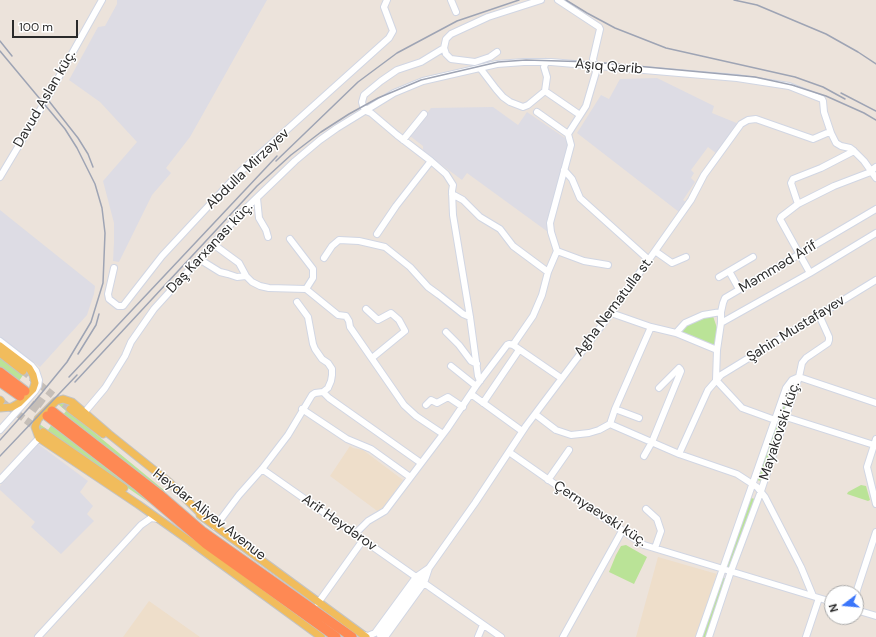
<!DOCTYPE html>
<meta charset="utf-8">
<style>
body{margin:0}
#map{position:relative;width:876px;height:637px;overflow:hidden;background:#ece3db;font-family:"DM Sans",sans-serif}
canvas{display:block}
.north{position:absolute;left:824px;top:585px;width:40px;height:40px;box-sizing:border-box;background:#fff;border:1px solid #aaa;border-radius:50%;rotate:254deg;font-size:11px;font-weight:700;line-height:16px;text-align:center;color:#2a2a2a}
.north::after{content:'';display:block;margin:auto;width:14px;height:18px;background:#3a75fa;clip-path:polygon(50% 0,100% 100%,50% 72%,0 100%)}
.scale{position:absolute;left:12px;top:20px;width:66px;height:18px;box-sizing:border-box;border:2px solid #2a2a2a;border-top:0;padding-left:5px;font-size:12px;line-height:14px;white-space:nowrap;color:#2a2a2a;-webkit-text-stroke:3px #fff;paint-order:stroke}
</style>
<div id="map">
<canvas width="876" height="637"></canvas>
<div class="north">N</div>
<div class="scale">100 m</div>
</div>
<script>
const ctx = document.querySelector('canvas').getContext('2d');
ctx.lineJoin = 'round';
function fill(path, color) { ctx.fillStyle = color; ctx.fill(path, 'evenodd'); }
const toPath = rows => new Path2D(rows.map(r => 'M' + r).join(''));
function strokePath(path, color, width, dash) { ctx.strokeStyle = color; ctx.lineWidth = width; ctx.lineCap = dash ? 'butt' : 'round'; ctx.setLineDash(dash || []); ctx.stroke(path); }
function write(font, color, halo, rows, align = 'center') {
  ctx.font = font + ' "DM Sans",sans-serif'; ctx.lineWidth = 3; ctx.setLineDash([]); ctx.textBaseline = 'middle'; ctx.strokeStyle = halo; ctx.fillStyle = color; for (const [text, x, y, turn = 0] of rows) {
    ctx.save(); ctx.translate(x, y); ctx.rotate((+turn || 0) * Math.PI / 180); ctx.textAlign = isNaN(turn) ? turn : align; if (halo) ctx.strokeText(text, 0, 0); ctx.fillText(text, 0, 0); ctx.restore();
  }
}
fill(toPath([
 [117,0,267,0,190,137,166,168,171,173,152,195,119,262,113,261,114,242,114,223,103,181,137,142,100,102,69,80,98,27,105,26,117,4],
 [657,78,714,106,712,113,739,124,717,154,708,147,691,170,694,173,691,178,695,182,683,200,686,202,679,212,577,133,601,95,609,99,620,79],
 [493,107,518,125,527,112,565,138,568,146,548,232,467,173,462,180,423,151,423,146,410,136,431,108],
 [0,210,95,286,94,294,87,315,40,367,0,337],
 [38,444,88,481,80,492,93,506,87,514,94,521,61,554,31,527,35,522,0,490,0,486]
]), '#dddce4');
fill(toPath([
 [350,446,353,448,363,450,403,480,380,513,330,476],
 [658,557,717,574,696,637,636,637],
 [149,601,200,637,123,637]
]), '#eedeca');
fill(toPath([
 [713,316,717,328,715,344,712,347,683,334,682,328,703,317],
 [0,358,23,375,19,381,0,367],
 [788,388,793,389,761,481,757,480],
 [65,403,71,407,68,411,165,491,164,493,63,415,66,411,58,404],
 [38,423,48,430,52,424,155,505,154,506,44,430,38,432],
 [861,485,866,486,870,500,868,501,847,494,848,492],
 [751,498,755,499,729,569,725,568],
 [626,545,647,557,634,584,609,572,616,555,621,546],
 [722,577,727,579,706,637,701,637]
]), '#bae397');
strokePath(toPath([
 [23,371,70,409],
 [1,401,39,430]
]), '#c5beb8', 7, [7, 3.5]);
strokePath(toPath([
 [25,391,52,411],
 [20,396,47,416]
]), '#c5beb8', 9, [9, 4.5]);
const minor = toPath([
 [451,0,456,12],
 [444,48,421,62,397,70,381,81,364,95,362,102,363,106,366,111,371,113,397,135,431,161,446,174,453,185,452,191,453,215,470,317,478,376,480,381],
 [497,52,490,57,475,62,451,59,446,54,444,48,446,39,451,34,488,17,541,0],
 [480,68,496,89,503,97,510,102,523,107,528,105,545,91,580,115],
 [545,91,547,77,544,67,546,62],
 [537,112,568,134],
 [403,140,424,114],
 [564,170,572,179,580,198,649,260],
 [0,177,46,100,102,0],
 [452,194,463,200,480,217,500,229,513,246,548,272],
 [257,198,259,218,266,230,268,237],
 [798,204,791,183,793,179,821,168,854,151],
 [377,234,396,206,431,161],
 [290,239,313,269,313,278,306,289,338,315,346,316,349,321,350,327,404,405,416,416,443,434],
 [213,244,239,263,246,276],
 [557,251,584,261,608,265],
 [655,251,672,263,686,257],
 [324,258,332,246,339,240,359,241,385,247,410,267,428,287,439,295,463,314,470,317],
 [199,259,220,272,228,274,237,277,246,276,252,282,260,286,269,288,306,289],
 [114,268,108,294,109,299,118,306,123,306,162,256,241,171,389,38,393,31,384,7,387,0],
 [729,271,739,289],
 [810,273,780,219,781,217,798,204,834,186,868,173,876,167],
 [719,277,753,257],
 [366,309,378,320,391,313,399,320,405,331,372,358],
 [611,313,651,327,676,333,717,350],
 [721,323,810,273,876,233],
 [446,332,459,345,471,361,477,364],
 [676,333,685,323,703,315,721,312],
 [0,341,31,365,36,371,39,380,38,386,35,391,0,430],
 [513,345,533,316,542,295,548,272,557,251,551,232,550,223,571,145,568,134,586,106,596,72,593,59,600,29,599,27,558,0],
 [451,366,476,386],
 [799,377,876,403],
 [716,380,717,350,721,323,721,312,723,303,725,298,876,209],
 [716,380,742,408,775,420],
 [323,392,329,398,421,463],
 [471,394,522,431],
 [483,403,519,350],
 [426,405,431,400,437,403,448,397,463,407],
 [302,409,347,439,371,449,410,477],
 [615,409,639,418],
 [84,413,105,388,125,356,131,342,154,309,241,213,295,161,320,140,337,128,394,93,423,81,497,64,524,62,551,62,737,78,789,86,822,99,823,101,824,112,831,133,836,143,841,146,850,148,854,151,864,161,876,178],
 [535,414,556,430,571,435,589,433,599,430,610,424,615,409,651,327],
 [786,417,874,445],
 [610,424,679,454,737,474,757,487,765,497,801,567,813,596],
 [876,439,867,467,876,504],
 [509,452,586,506,644,545,832,602],
 [679,454,708,390,721,375,876,280],
 [644,456,652,442,681,371,680,369,679,368,659,388],
 [262,469,416,577],
 [0,480,39,438],
 [548,480,569,450],
 [646,509,657,519,661,531,655,548],
 [215,527,239,495,262,469,288,435,312,395,315,393,323,392,328,388,331,381,332,375,332,369,328,363,322,359,315,349,313,344,308,317,297,302],
 [355,534,368,521,385,511,447,429,476,386,507,345,509,344,513,345,561,378],
 [424,583,501,637],
 [856,593,876,532],
 [318,603,363,540],
 [856,610,876,616],
 [362,634,368,636,375,633,416,577,429,568,475,503,526,426,611,313,655,251,691,200,704,175,741,124,748,120,756,119,813,139,827,133,831,133],
 [380,635,425,573],
 [38,637,141,525,151,518,158,519],
 [385,637,424,583,429,568],
 [478,637,483,625],
 [563,637,622,531],
 [699,637,786,388,792,380,799,377],
 [709,637,731,571,761,491,799,377,802,363,806,358,828,343,829,340,829,337,819,315],
 [806,637,819,598]
]);
const major = toPath([
 [0,346,29,368,33,375,35,383,33,389,19,403,12,407,0,408],
 [0,353,23,371],
 [0,400,1,401],
 [70,409,103,434],
 [43,432,124,488],
 [200,515,366,637],
 [191,542,321,637],
 [194,544,139,505,39,438,35,427,38,419,56,401,63,399,72,402,109,434,169,482,204,517]
]);
const highway = toPath([
 [0,372,25,391],
 [0,382,20,396],
 [52,411,159,494,202,531,352,637],
 [47,416,139,487,206,544,336,637]
]);
strokePath(minor, '#d1d6e3', 8);
strokePath(major, '#c3c3c3', 9);
strokePath(highway, '#c3c3c3', 11);
strokePath(minor, '#fff', 6);
strokePath(major, '#f1bc5c', 7);
strokePath(highway, '#fe8954', 9);
strokePath(toPath([
 [566,0,587,13,615,28,666,48,795,77,823,87,845,99],
 [734,0,757,5,826,34,858,52,876,64],
 [0,41,12,56],
 [0,51,65,129,77,148,95,184,102,208,105,233,103,283,91,322,67,362,35,401,0,440],
 [841,93,876,111],
 [45,96,78,138,88,154,93,167],
 [276,161,358,82,397,53,457,21,519,0],
 [78,354,96,325,99,314],
 [69,377,277,156],
 [75,382,257,186,291,155,321,132,349,114,378,98,421,80,498,62,526,60,593,62,755,77,792,85,826,96,864,113,876,120],
 [0,456,77,375]
]), '#9ea4b4', 1.5);
write('14px', '#2a2a2a', '#fff', [
 ["Aşıq Qərib",609,67,5],
 ["Davud Aslan küç.",45,99,-60],
 ["Abdulla Mirzəyev",248,169,-44],
 ["Daş Karxanası küç.",210,248,-47],
 ["Məmməd Arif",778,267,-31],
 ["Agha Nematulla st.",614,307,-53],
 ["Şahin Mustafayev",796,329,-32],
 ["Mayakovski küç.",780,431,-72],
 ["Çernyaevski küç.",600,514,33],
 ["Heydar Aliyev Avenue",209,515,38],
 ["Arif Heydərov",339,523,35]
]);
</script>
